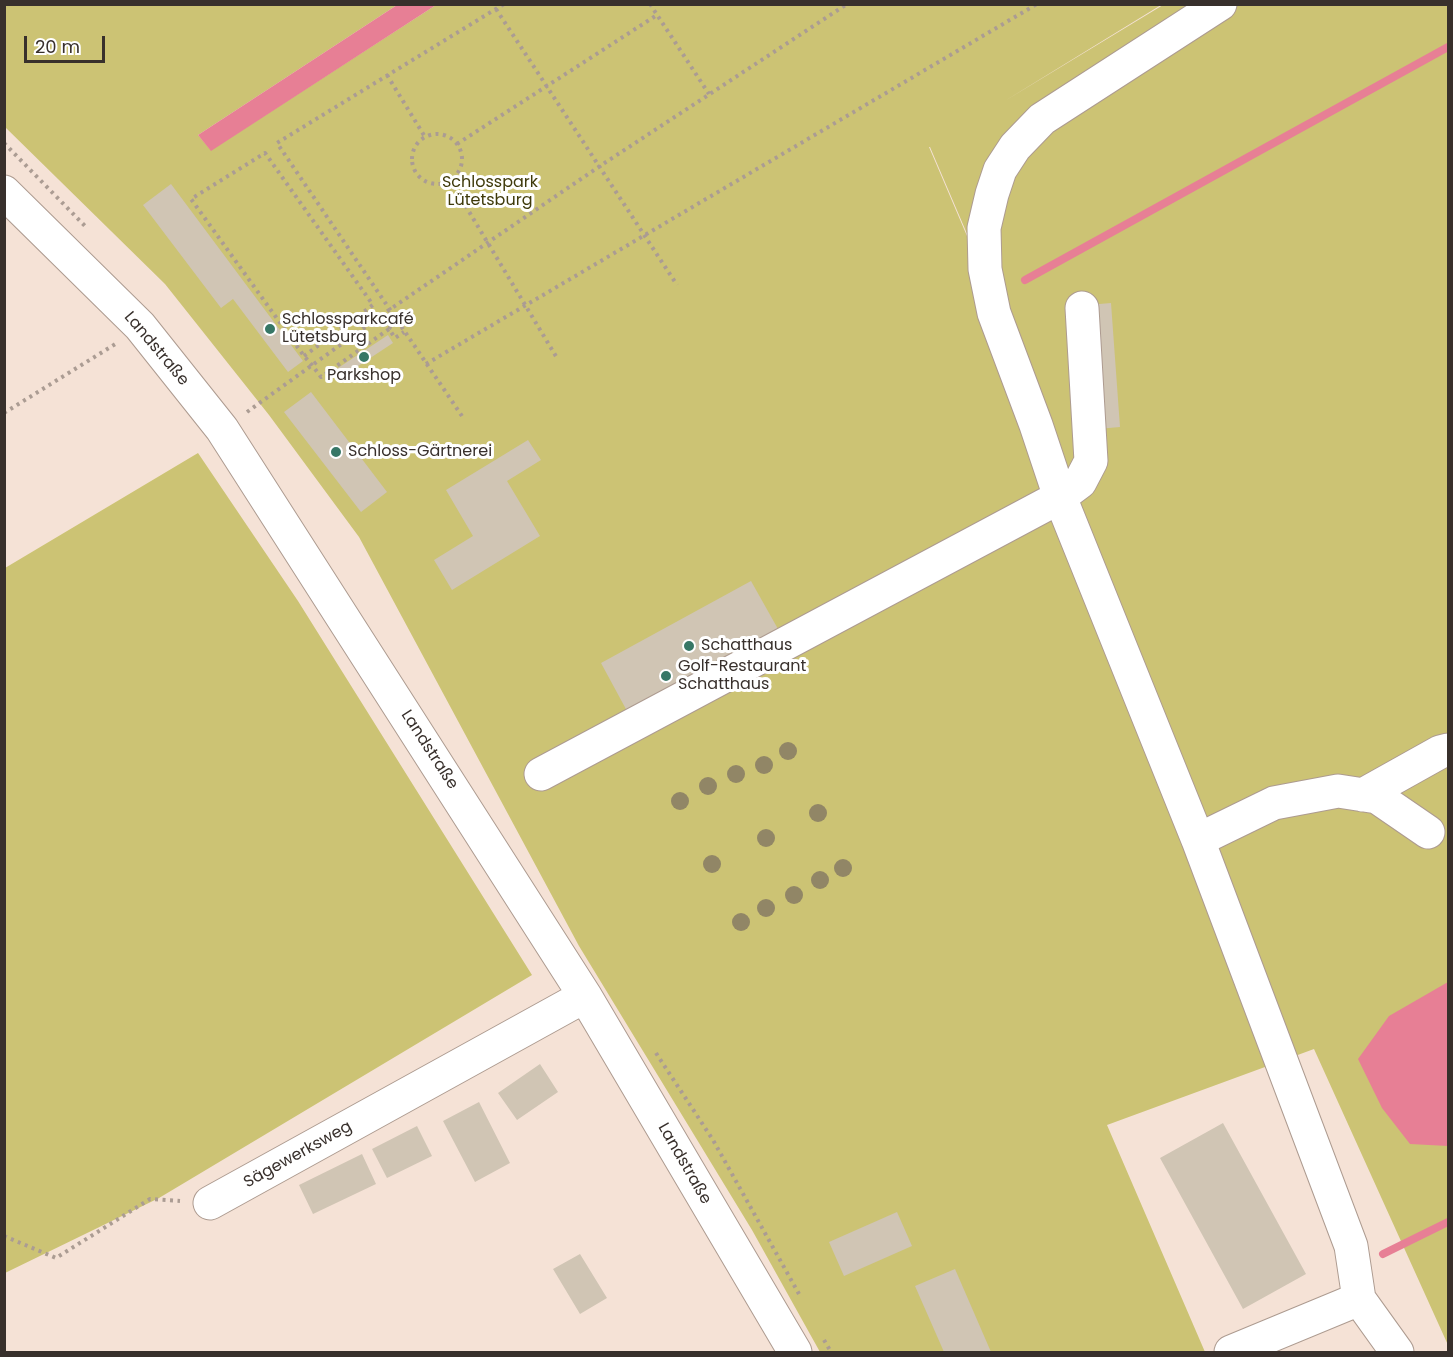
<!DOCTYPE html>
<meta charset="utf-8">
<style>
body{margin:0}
#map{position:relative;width:1453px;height:1357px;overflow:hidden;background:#f5e2d6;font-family:Poppins,sans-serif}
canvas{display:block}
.frame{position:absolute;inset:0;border:6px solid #38302c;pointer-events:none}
.scale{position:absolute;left:24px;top:36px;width:81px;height:27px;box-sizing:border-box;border:3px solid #38302c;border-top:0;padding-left:8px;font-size:18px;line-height:21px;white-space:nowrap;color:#38302c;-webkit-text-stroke:4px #fff;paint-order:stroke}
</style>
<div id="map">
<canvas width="1453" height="1357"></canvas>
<div class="frame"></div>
<div class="scale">20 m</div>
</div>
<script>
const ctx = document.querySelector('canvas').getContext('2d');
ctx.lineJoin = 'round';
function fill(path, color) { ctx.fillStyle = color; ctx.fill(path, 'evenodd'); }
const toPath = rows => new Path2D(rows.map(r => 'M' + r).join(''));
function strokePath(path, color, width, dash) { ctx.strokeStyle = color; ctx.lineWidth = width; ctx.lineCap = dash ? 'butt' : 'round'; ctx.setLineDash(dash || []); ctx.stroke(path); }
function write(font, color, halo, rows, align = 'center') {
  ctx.font = font + ' Poppins,sans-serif'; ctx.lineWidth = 6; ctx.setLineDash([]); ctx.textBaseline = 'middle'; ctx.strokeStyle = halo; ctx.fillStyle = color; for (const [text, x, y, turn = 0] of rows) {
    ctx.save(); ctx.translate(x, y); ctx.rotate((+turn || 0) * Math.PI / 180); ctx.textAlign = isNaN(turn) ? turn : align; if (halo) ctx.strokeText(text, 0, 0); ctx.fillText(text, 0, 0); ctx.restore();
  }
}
fill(toPath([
 [4,5,397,5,198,135,211,150,436,5,1161,5,1003,102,1163,5,1448,5,1448,1345,1314,1049,1107,1125,1205,1352,820,1352,752,1230,579,946,359,537,269,415,165,284,5,127],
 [929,147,930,147,1058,447,1057,447],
 [198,453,298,601,532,975,159,1198,5,1273,5,568]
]), '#ccc374');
fill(toPath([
 [397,5,436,5,211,151,198,135],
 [1448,982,1448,1146,1410,1144,1382,1108,1358,1059,1389,1016]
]), '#e77f95');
strokePath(toPath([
 [1025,280,1448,47],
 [1383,1254,1448,1222]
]), '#e77f95', 8);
fill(toPath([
 [171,184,303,361,288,372,233,299,221,308,143,205],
 [1111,303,1120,427,1097,429,1088,305],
 [388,335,393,343,340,378,335,370],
 [311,392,387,492,361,512,284,412],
 [528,440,541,460,507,481,540,536,452,590,434,560,473,536,446,490],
 [751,581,778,629,627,711,601,663],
 [540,1064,558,1092,517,1120,498,1093],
 [479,1102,510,1163,475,1182,443,1121],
 [1223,1123,1306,1274,1243,1309,1160,1158],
 [417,1126,432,1156,387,1178,372,1149],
 [362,1154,376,1184,313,1214,299,1185],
 [897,1212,912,1246,844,1276,829,1242],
 [580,1254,607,1298,580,1314,553,1269],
 [955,1269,991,1352,944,1352,915,1286]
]), '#d0c5b4');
const minor = toPath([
 [4,192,140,326,222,429,585,996,795,1352],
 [1082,308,1091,461,1080,482,1060,497,1036,425,994,313,985,269,984,228,992,194,1000,170,1015,147,1042,119,1220,4],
 [541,774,1060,497,1198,840,1351,1246,1359,1299,1231,1352],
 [1363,795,1440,752,1448,750],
 [1198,840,1274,803,1338,791,1377,797,1428,832],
 [210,1203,585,996],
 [1359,1299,1397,1352]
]);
strokePath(minor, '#ad9b90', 35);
strokePath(toPath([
 [650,4,709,94],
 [496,9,677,285],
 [387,75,425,137],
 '412 159a25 25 0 1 1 50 0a25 25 0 1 1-50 0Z',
 [4,143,85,226],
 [457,144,657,15],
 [450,180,557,358],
 [389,329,395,318],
 [304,356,373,305,265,153,191,199,304,356,312,365,321,377,389,329,395,338,404,332],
 [426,364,1037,4],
 [247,412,389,310,600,166,847,4],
 [4,413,117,343],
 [462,416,277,143,504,4],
 [656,1053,713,1140,799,1294],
 [4,1236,56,1258,150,1199,180,1201],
 [824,1340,831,1352]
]), '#ab9c93', 4, [3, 4.5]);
strokePath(minor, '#fff', 33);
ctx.fillStyle = '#918666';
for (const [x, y] of [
 [788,751],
 [764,765],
 [736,774],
 [708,786],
 [680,801],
 [818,813],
 [766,838],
 [712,864],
 [843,868],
 [820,880],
 [794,895],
 [766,908],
 [741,922]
]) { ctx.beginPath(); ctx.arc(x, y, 9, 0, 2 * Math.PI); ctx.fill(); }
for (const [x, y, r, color] of [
 [270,329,6,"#377766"],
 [364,357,6,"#377766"],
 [336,452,6,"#377766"],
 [689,646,6,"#377766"],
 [666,676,6,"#377766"]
]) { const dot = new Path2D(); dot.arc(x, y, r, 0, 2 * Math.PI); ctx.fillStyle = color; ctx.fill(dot); strokePath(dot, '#fff', 2); }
write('16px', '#3f3a0b', '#fff', [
 ["Schlosspark",490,183],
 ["Lütetsburg",490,201]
]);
write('16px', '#38302c', '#fff', [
 ["Schlossparkcafé",282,320],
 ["Lütetsburg",282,338],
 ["Parkshop",364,376,"center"],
 ["Schloss-Gärtnerei",348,452],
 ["Schatthaus",701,646],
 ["Golf-Restaurant",678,667],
 ["Schatthaus",678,685]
], 'left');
write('16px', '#38302c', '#fff', [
 ["Landstraße",156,349,50],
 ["Landstraße",429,750,57],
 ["Sägewerksweg",298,1155,-29],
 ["Landstraße",684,1164,60]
]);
</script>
